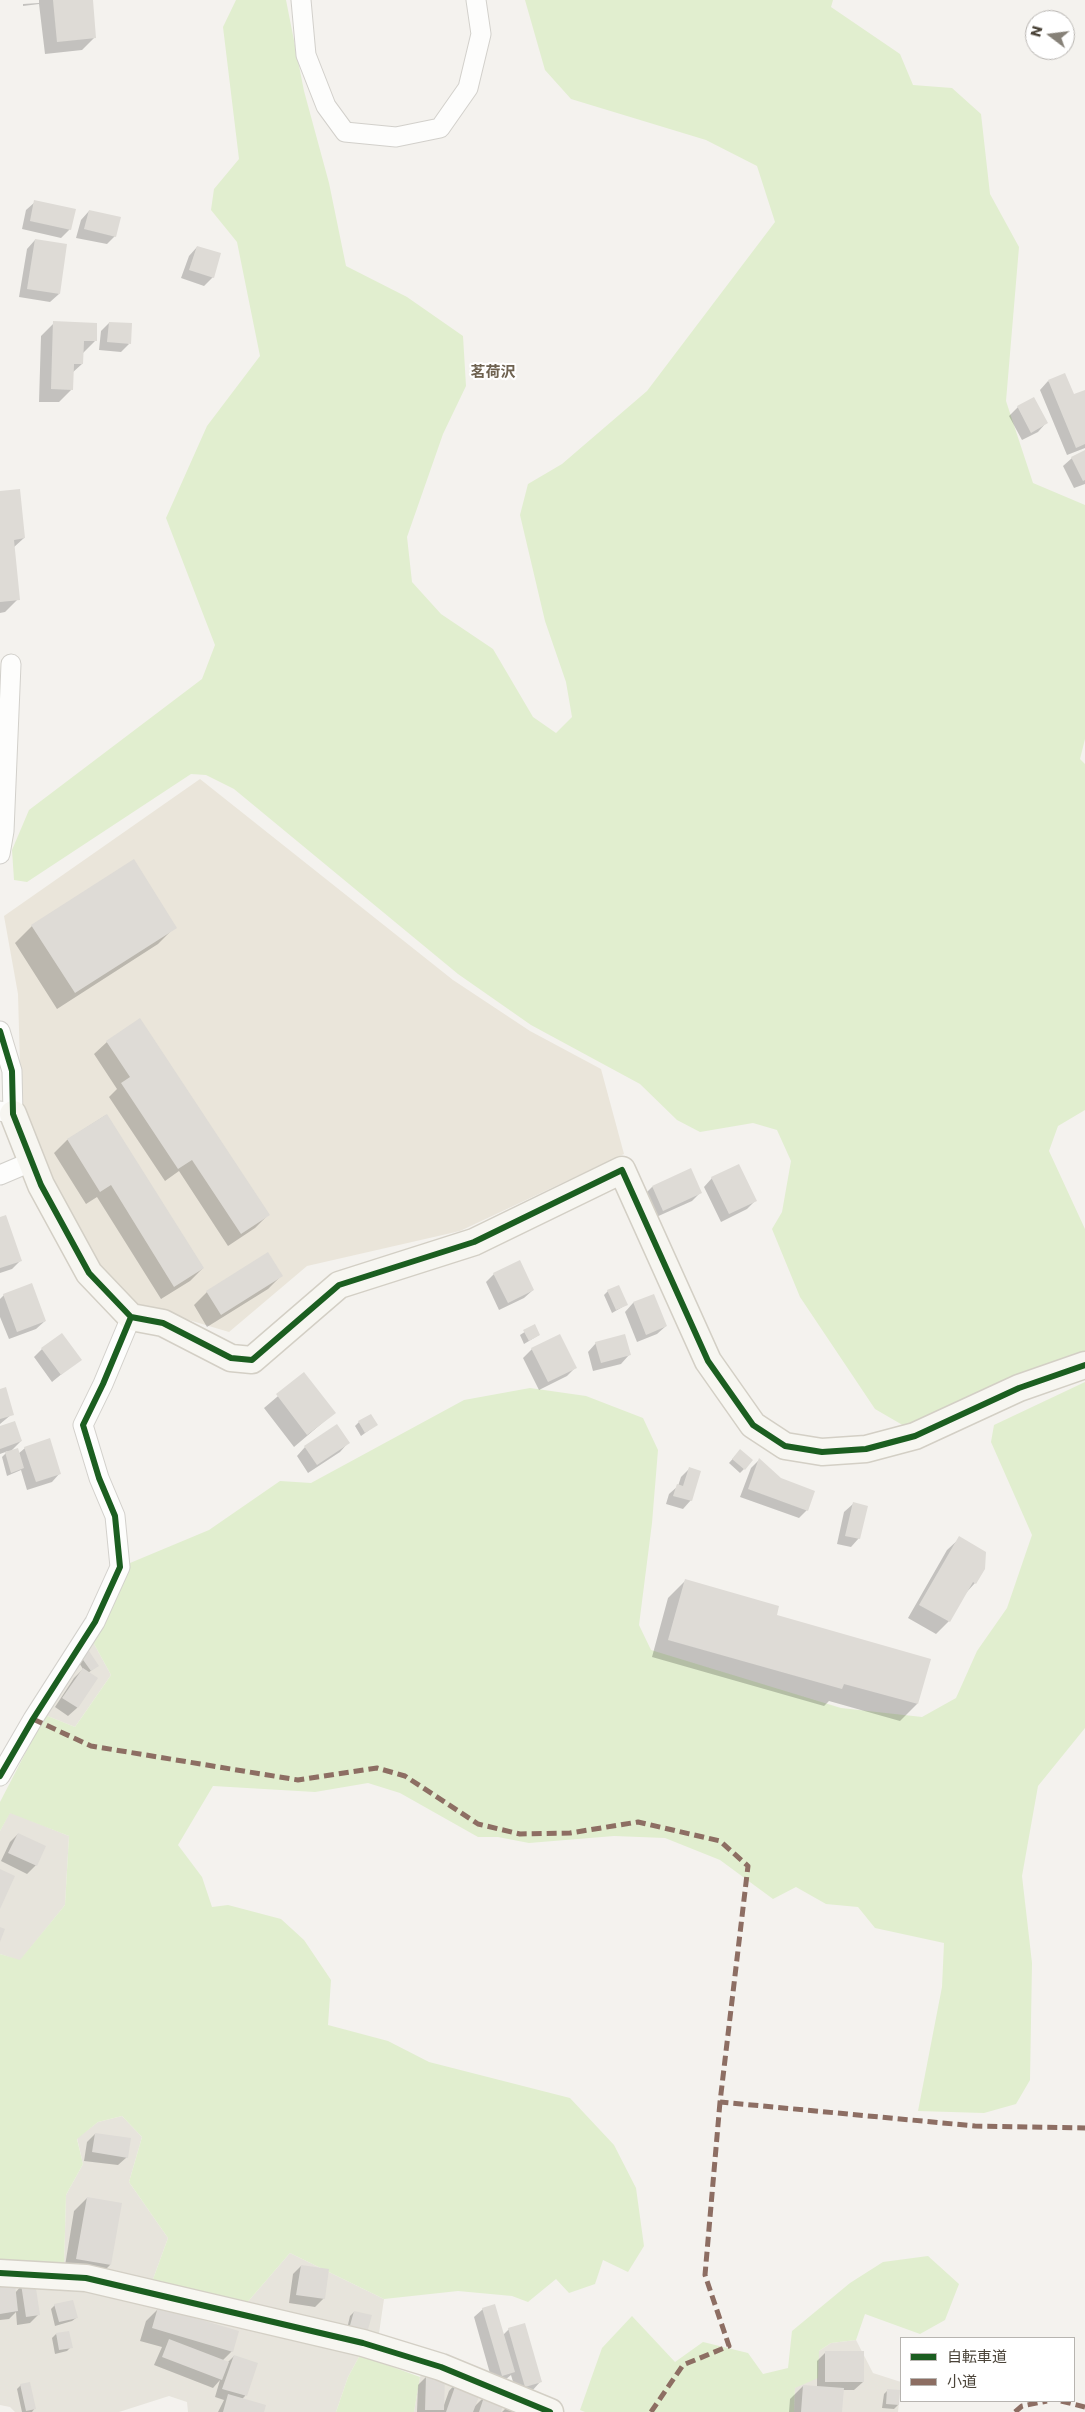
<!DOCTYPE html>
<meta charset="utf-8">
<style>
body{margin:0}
#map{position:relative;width:1085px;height:2412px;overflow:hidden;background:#f4f2ee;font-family:Poppins,"Noto Sans JP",sans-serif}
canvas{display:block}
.legend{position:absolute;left:900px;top:2337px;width:175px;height:65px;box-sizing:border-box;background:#fff;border:1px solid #b7b4b0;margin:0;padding:6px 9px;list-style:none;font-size:15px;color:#4b4439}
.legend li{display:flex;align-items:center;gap:10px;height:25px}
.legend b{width:25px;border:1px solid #b7b4b0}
.north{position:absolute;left:1025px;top:10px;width:50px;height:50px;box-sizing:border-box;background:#fff;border:1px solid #b7b4b0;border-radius:50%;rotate:285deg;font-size:14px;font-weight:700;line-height:20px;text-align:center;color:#4b4439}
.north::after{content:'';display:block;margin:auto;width:18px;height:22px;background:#868178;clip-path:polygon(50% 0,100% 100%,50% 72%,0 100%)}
</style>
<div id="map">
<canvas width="1085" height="2412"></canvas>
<ul class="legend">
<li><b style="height:6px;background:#1b5e20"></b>自転車道</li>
<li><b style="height:6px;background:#8d6e63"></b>小道</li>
</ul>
<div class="north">N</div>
</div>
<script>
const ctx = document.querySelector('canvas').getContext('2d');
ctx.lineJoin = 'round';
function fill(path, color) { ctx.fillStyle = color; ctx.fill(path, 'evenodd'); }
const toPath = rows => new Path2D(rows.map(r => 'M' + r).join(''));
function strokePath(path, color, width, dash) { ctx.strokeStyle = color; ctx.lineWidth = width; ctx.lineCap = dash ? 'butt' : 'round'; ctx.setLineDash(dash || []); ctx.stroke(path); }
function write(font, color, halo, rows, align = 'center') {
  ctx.font = font + ' Poppins,"Noto Sans JP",sans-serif'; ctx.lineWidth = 4; ctx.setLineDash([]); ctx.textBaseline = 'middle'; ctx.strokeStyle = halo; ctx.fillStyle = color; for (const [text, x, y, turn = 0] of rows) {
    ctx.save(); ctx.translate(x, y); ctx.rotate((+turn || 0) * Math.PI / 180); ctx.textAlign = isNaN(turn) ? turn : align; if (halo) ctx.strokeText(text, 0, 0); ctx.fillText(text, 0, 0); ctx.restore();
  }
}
fill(toPath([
 [93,1642,111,1675,75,1727,45,1715],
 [10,1812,69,1836,65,1905,20,1961,0,1954,0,1831],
 [122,2116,142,2137,129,2182,168,2238,145,2301,360,2355,348,2377,336,2412,188,2412,187,2402,169,2396,119,2412,15,2412,10,2407,0,2405,0,2265,64,2267,66,2195,83,2164,77,2138,98,2122],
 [290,2253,384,2299,378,2340,245,2305],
 [856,2340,873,2373,901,2382,898,2412,794,2412,795,2388,819,2351,831,2343],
 [426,2368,533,2412,414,2412,420,2377]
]), '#e7e4dc');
fill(toPath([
 [200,779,453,980,530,1031,601,1069,624,1154,460,1231,307,1266,229,1332,135,1304,102,1276,52,1192,21,1101,18,994,4,916]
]), '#eae5da');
fill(toPath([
 [236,0,286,0,304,91,329,183,346,266,407,297,463,336,466,386,443,434,407,537,412,582,441,614,493,649,533,717,556,733,572,717,566,682,545,621,520,515,528,484,562,464,647,391,775,222,757,166,706,140,571,99,545,70,525,0,833,0,831,7,900,54,913,85,952,88,981,114,990,194,1019,247,1006,401,1033,483,1085,505,1085,739,1080,759,1085,764,1085,1110,1058,1126,1049,1151,1085,1229,1085,1355,906,1427,875,1409,800,1297,772,1229,782,1212,791,1161,777,1130,753,1123,700,1132,677,1120,640,1084,531,1025,458,974,234,789,206,775,191,774,27,882,14,880,12,850,29,810,202,679,215,645,166,518,207,426,260,356,237,242,211,210,214,189,239,159,223,27],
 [1085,1382,1085,1728,1038,1786,1022,1876,1032,1963,1030,2080,1016,2104,984,2113,918,2111,942,1987,944,1943,875,1928,858,1907,826,1904,796,1887,773,1899,720,1860,665,1838,614,1836,529,1843,498,1837,478,1837,400,1793,368,1783,315,1792,213,1786,178,1845,202,1877,212,1907,228,1905,281,1919,304,1940,331,1980,328,2025,388,2041,429,2062,570,2098,614,2145,636,2188,644,2246,628,2272,603,2260,595,2284,569,2293,556,2279,528,2302,512,2296,458,2291,384,2299,290,2253,245,2305,145,2301,168,2238,129,2182,142,2137,122,2116,98,2122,77,2139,83,2164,66,2195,64,2267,0,2264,0,1954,20,1960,65,1905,69,1836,10,1813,0,1831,0,1802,45,1715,75,1727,111,1675,93,1642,130,1563,209,1530,280,1481,311,1483,464,1400,530,1388,586,1396,643,1418,658,1450,652,1523,639,1625,651,1650,841,1708,922,1717,956,1698,977,1651,1007,1608,1032,1535,991,1442,994,1425],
 [928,2256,959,2284,945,2320,920,2334,865,2314,856,2340,831,2343,819,2351,818,2378,795,2388,794,2412,585,2412,580,2410,602,2348,632,2316,675,2362,703,2342,748,2353,763,2374,788,2368,792,2331,850,2283,883,2262],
 [360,2355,420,2377,414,2412,336,2412,348,2377]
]), '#e1eecf');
fill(toPath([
 [23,0,91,0,95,37,82,50,45,54,39,4,23,6,23,4,39,3,39,0],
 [35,202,70,229,61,238,22,229,26,210],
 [89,211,115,236,107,244,76,238,81,220],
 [35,240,59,294,50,302,19,297,27,249],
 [197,247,213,277,204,286,181,278,189,256],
 [54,323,95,341,82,354,82,364,72,373,72,389,59,402,39,402,41,336],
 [109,323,129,344,121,352,99,350,101,331],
 [1048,381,1073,396,1085,391,1085,448,1067,455,1040,390],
 [1018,407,1046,423,1038,432,1022,440,1009,416],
 [1085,451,1085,484,1074,488,1063,466,1072,458],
 [0,492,24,538,13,548,18,599,5,612,0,613],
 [32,926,175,927,158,944,57,1009,15,943],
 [107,1042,268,1215,255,1228,228,1246,179,1171,165,1181,109,1097,117,1089,94,1054],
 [106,1115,203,1268,190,1281,161,1299,97,1197,86,1204,54,1153,67,1140],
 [712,1178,755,1201,747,1209,721,1222,704,1187],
 [652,1187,700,1193,692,1201,654,1218,644,1195],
 [0,1218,21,1260,12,1269,0,1273],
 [494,1274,533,1290,524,1298,499,1310,486,1282],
 [281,1276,268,1289,207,1327,194,1305,207,1292],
 [608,1291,626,1305,612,1313,604,1295],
 [4,1295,45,1321,36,1329,9,1339,0,1317,0,1299],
 [653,1295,666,1326,657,1334,637,1342,625,1312,633,1303],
 [534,1326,539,1335,524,1344,520,1335],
 [596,1343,629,1355,621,1364,593,1371,588,1352],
 [42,1349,80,1359,52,1382,34,1357],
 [532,1349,575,1368,567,1376,539,1390,523,1358],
 [304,1374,334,1413,294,1447,264,1408],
 [0,1390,12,1414,0,1424],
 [359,1422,376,1425,361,1436,355,1426],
 [0,1428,21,1441,10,1452,18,1454,25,1448,60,1473,52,1482,27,1490,21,1470,7,1476,2,1457,8,1451,0,1454],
 [348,1443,340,1452,308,1473,297,1456,305,1447],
 [737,1454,744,1469,740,1473,729,1463],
 [759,1460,807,1510,799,1518,740,1497,751,1468],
 [689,1469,691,1500,683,1509,666,1504,669,1494,678,1486,681,1477],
 [853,1504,859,1538,851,1547,837,1544,844,1512],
 [960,1538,975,1583,965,1594,949,1621,936,1634,908,1618,947,1550],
 [685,1581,775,1616,929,1660,917,1704,900,1721,829,1701,824,1706,652,1657,668,1598],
 [82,1658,97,1666,88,1673,96,1679,77,1708,68,1716,55,1707,74,1678,83,1669,78,1661],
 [18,1834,36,1865,27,1874,1,1861,10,1842],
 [95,2134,127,2157,118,2165,84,2161,87,2142],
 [87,2198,121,2204,110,2265,97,2278,64,2272,74,2211],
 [301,2266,324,2298,315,2307,289,2303,293,2274],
 [22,2285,38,2315,30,2323,17,2325,16,2312,9,2319,0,2320,0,2287,15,2293],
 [55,2305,76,2318,72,2321,55,2326,51,2309],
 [159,2308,232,2351,222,2361,227,2363,234,2356,256,2364,245,2396,242,2399,262,2412,218,2412,224,2400,215,2397,220,2380,213,2388,154,2365,162,2347,140,2341,146,2321],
 [483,2309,503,2335,509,2329,540,2382,532,2391,517,2395,511,2375,505,2380,493,2384,474,2317],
 [354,2312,370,2316,346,2333,350,2316],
 [56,2334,71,2347,67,2351,55,2354,52,2338],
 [825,2353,863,2382,854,2390,842,2390,841,2412,789,2412,790,2399,803,2386,817,2387,817,2361],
 [426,2377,444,2405,449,2391,457,2382,474,2407,485,2396,499,2412,417,2412,418,2385],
 [21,2385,35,2408,32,2412,22,2412,17,2389],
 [888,2390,899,2392,898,2405,894,2409,882,2408,884,2394],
 [507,2407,521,2412,502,2412]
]), '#0003');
fill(toPath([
 [53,0,93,0,96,38,57,42],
 [34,200,76,209,71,230,30,221],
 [89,210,121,217,116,237,84,229],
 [35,239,67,244,60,294,27,289],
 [197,246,221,253,214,278,189,270],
 [53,321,97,323,97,341,84,341,83,364,74,364,73,390,51,389],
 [109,322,132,323,131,344,107,342],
 [1065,373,1074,394,1085,390,1085,444,1076,448,1048,380],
 [1034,397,1048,423,1031,433,1017,406],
 [1085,450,1085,480,1083,481,1071,457],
 [20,489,25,538,14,540,20,600,0,602,0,491],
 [134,859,177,928,75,993,31,925],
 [140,1018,270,1215,241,1234,192,1160,178,1169,121,1083,130,1077,106,1041],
 [107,1114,204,1268,174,1287,111,1185,100,1192,67,1139],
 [739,1164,757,1201,729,1214,711,1177],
 [691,1168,702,1193,663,1211,652,1186],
 [6,1215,22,1261,0,1268,0,1217],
 [268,1252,283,1276,221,1315,206,1291],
 [520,1260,534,1290,508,1303,493,1273],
 [32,1283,46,1321,17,1332,3,1294],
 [619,1285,628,1305,616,1310,607,1290],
 [654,1294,667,1326,646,1335,633,1302],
 [535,1324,540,1335,529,1341,523,1330],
 [62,1333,82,1360,61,1375,41,1348],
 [560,1334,577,1368,548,1382,531,1348],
 [625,1334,631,1355,601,1363,595,1342],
 [304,1372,336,1413,307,1435,276,1394],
 [6,1387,14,1415,0,1419,0,1389],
 [371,1414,378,1425,365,1433,358,1421],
 [15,1421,22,1441,0,1449,0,1426],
 [337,1424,350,1443,317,1465,304,1446],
 [50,1438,61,1474,36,1482,24,1447],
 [18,1448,24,1468,11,1473,5,1452],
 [740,1449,753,1460,745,1470,732,1459],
 [759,1458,781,1478,815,1491,808,1511,748,1489],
 [689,1467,701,1471,692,1501,673,1496,677,1484,683,1486],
 [853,1502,868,1506,860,1539,845,1536],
 [959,1536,986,1552,985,1569,976,1584,973,1582,950,1622,919,1605],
 [685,1579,779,1606,777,1615,931,1659,918,1704,844,1684,842,1689,668,1640],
 [89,1651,99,1666,91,1671,81,1657],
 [83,1668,98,1678,78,1708,62,1698],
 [18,1833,46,1846,37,1866,8,1853],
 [0,1869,15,1876,0,1909],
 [0,1927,5,1929,0,1942],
 [95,2133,131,2138,128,2158,92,2152],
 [87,2197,122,2203,111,2265,76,2259],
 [301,2265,329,2269,325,2299,296,2295],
 [35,2282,40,2315,26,2317,21,2284],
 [15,2284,18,2311,0,2314,0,2286],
 [73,2300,78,2318,59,2322,54,2304],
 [495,2304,515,2372,502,2376,482,2308],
 [158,2307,239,2331,233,2352,152,2328],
 [354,2311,372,2315,367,2333,349,2329],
 [525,2323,542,2382,525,2387,508,2328],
 [69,2331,73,2348,59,2350,56,2333],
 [169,2339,229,2362,222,2380,162,2357],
 [825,2351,864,2351,864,2382,825,2382],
 [234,2355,258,2363,247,2396,222,2389],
 [426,2375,445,2376,444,2410,425,2410],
 [457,2381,482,2389,473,2412,446,2412],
 [30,2382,36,2409,26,2411,20,2384],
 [803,2385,844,2388,842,2412,801,2412],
 [887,2389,900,2390,899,2405,886,2404],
 [228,2394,266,2405,264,2412,223,2412],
 [485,2394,504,2401,501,2412,479,2412]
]), '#dedbd6');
const street = toPath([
 [301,0,306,55,326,106,345,132,396,137,440,128,468,88,481,34,476,0],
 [0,854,4,831,11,664],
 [0,1031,12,1071,13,1114,0,1111],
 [0,1175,33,1161],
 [0,1776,33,1719,95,1622,120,1567,115,1516,99,1478,83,1425,103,1384,131,1317]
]);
const secondary = toPath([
 [13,1114,41,1185,89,1273,131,1317,163,1323,231,1358,252,1360,339,1285,474,1242,622,1170,708,1361,753,1425,785,1446,822,1452,866,1449,915,1436,1019,1388,1085,1365],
 [0,2273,86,2278,363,2343,441,2367,550,2412]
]);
strokePath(street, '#d2d0cb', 21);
strokePath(secondary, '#d3cfc5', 29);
strokePath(street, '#fdfdfc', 19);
strokePath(secondary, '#f7f6f1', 26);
strokePath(toPath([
 [33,1719,91,1746,298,1780,377,1768,405,1776,478,1824,520,1834,570,1833,638,1822,720,1841,748,1866,720,2102,975,2126,1085,2128],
 [1061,2401,1085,2407],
 [651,2412,683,2365,729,2346,705,2275,720,2102],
 [1015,2412,1022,2406,1047,2401]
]), '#8d6e63', 5, [10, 5]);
strokePath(toPath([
 [0,1031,12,1071,13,1114,41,1185,89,1273,131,1317,163,1323,231,1358,252,1360,339,1285,474,1242,622,1170,708,1361,753,1425,785,1446,822,1452,866,1449,915,1436,1019,1388,1085,1365],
 [0,1776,33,1719,95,1622,120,1567,115,1516,99,1478,83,1425,103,1384,131,1317],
 [0,2273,86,2278,363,2343,441,2367,550,2412]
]), '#1b5e20', 6);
write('bold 15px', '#6e6250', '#fff', [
 ["茗荷沢",493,373]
]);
</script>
